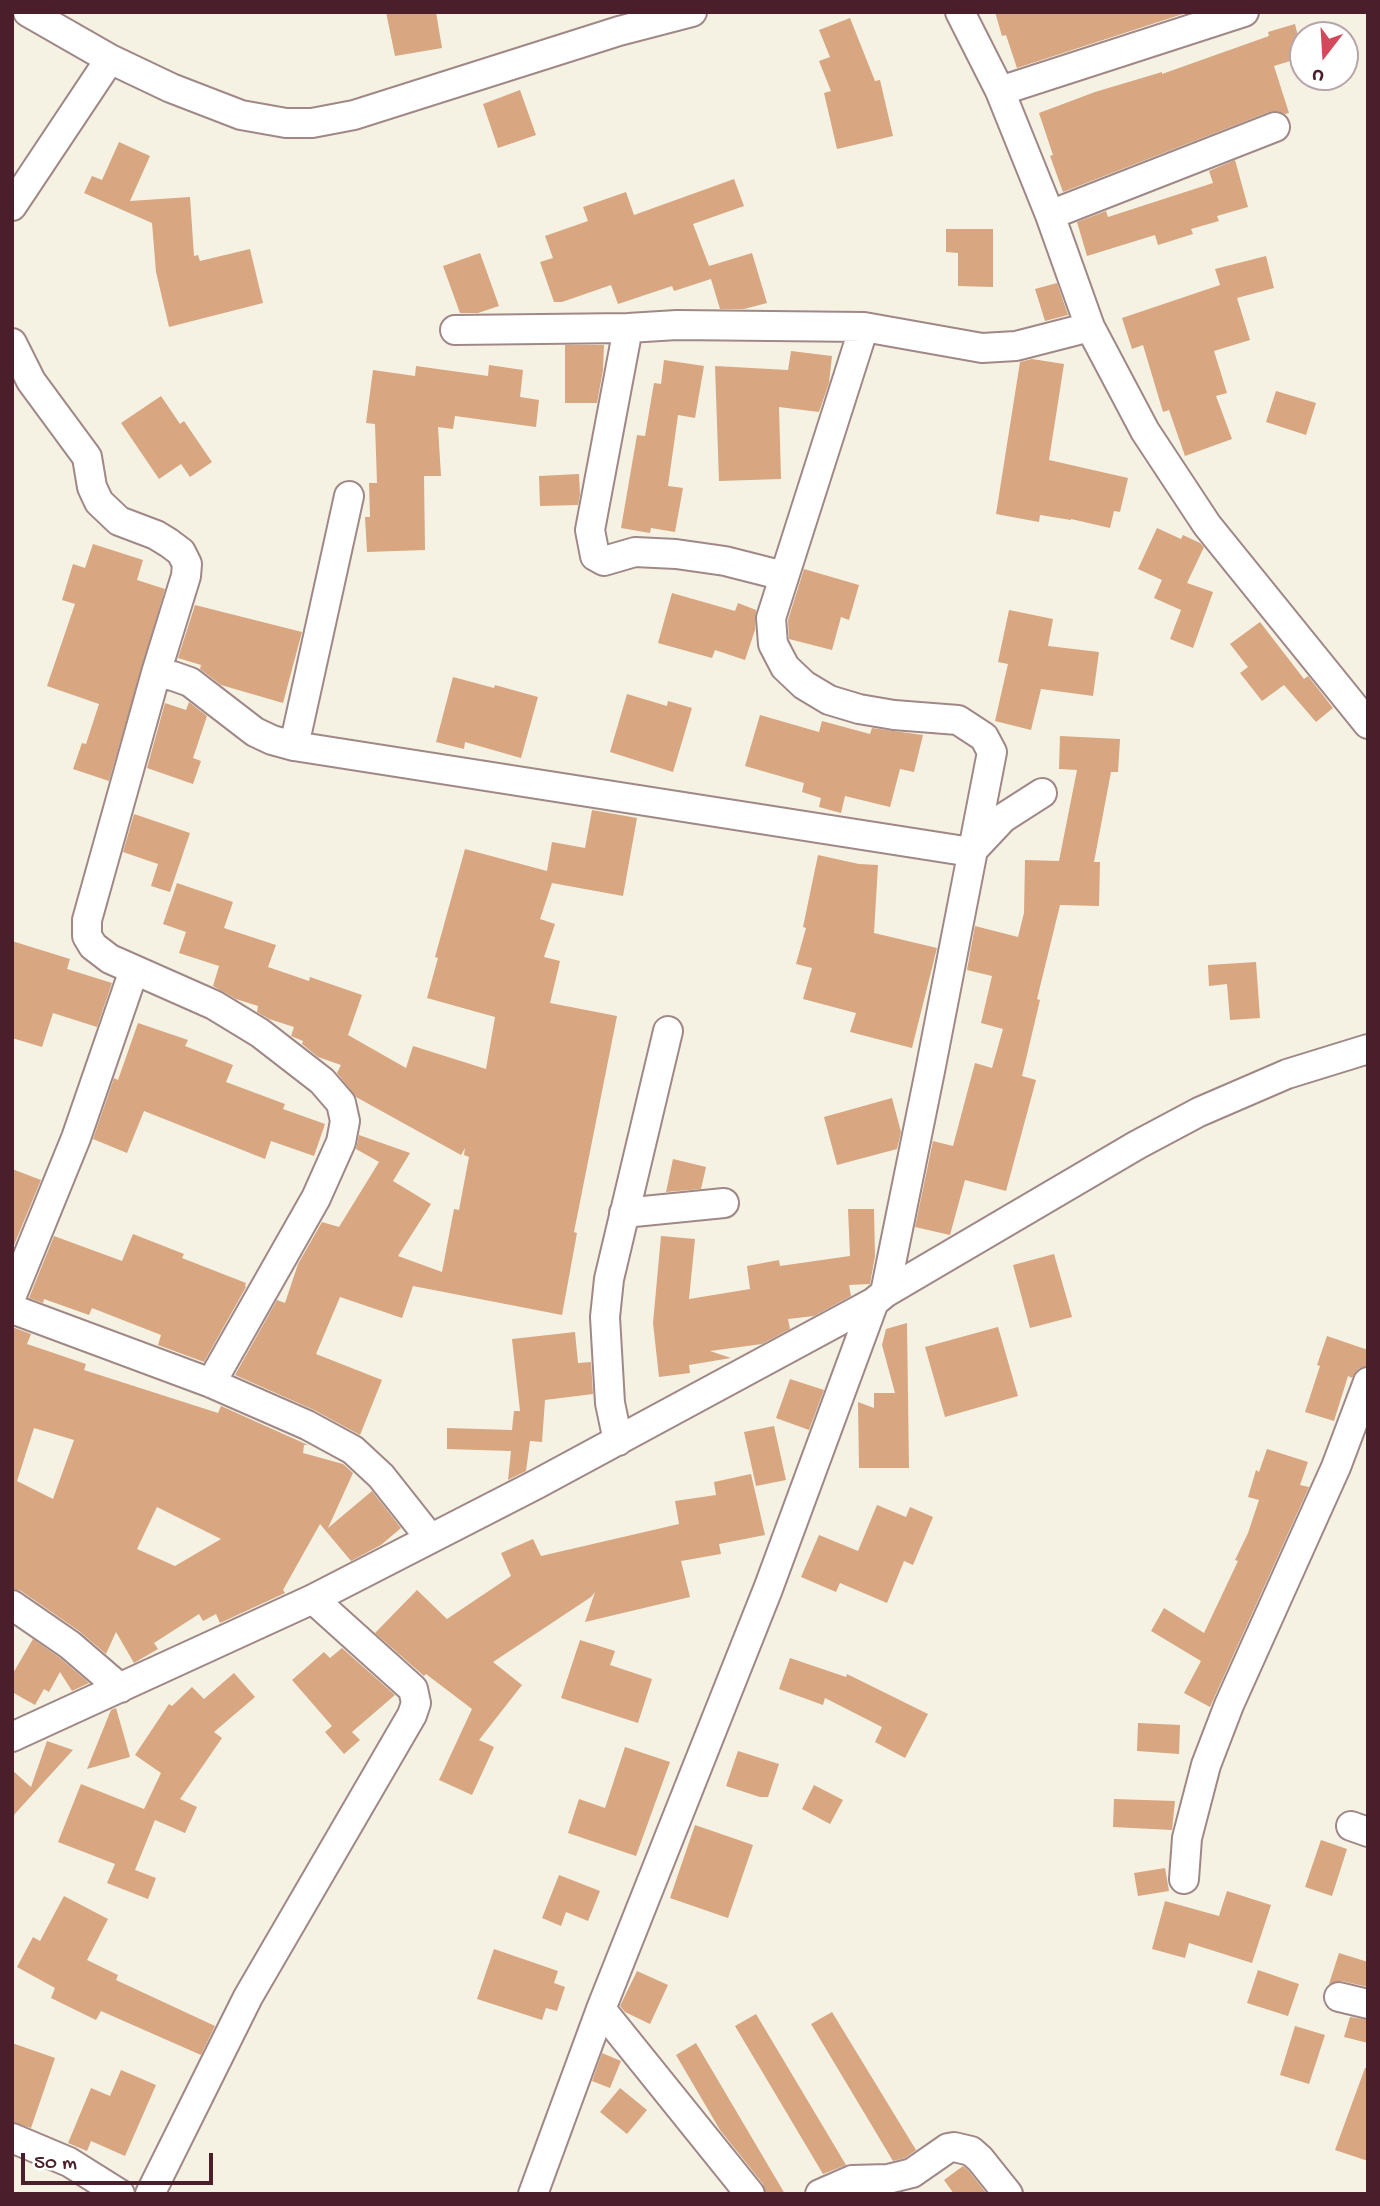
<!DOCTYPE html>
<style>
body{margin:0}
#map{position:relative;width:1380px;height:2206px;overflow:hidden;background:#f5f2e3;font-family:"Gochi Hand",sans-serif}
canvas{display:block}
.frame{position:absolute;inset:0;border:14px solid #4a1f2b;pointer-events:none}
.north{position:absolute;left:1289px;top:21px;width:70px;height:70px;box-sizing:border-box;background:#fff;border:2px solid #b7a5aa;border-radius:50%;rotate:197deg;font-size:19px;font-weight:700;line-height:28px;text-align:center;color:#4a1f2b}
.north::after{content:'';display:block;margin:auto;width:24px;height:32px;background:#d1495b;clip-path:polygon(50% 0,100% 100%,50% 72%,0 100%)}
.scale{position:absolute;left:21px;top:2153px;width:192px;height:32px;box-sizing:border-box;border:4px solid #4a1f2b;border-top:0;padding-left:9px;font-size:21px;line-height:24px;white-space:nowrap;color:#4a1f2b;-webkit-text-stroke:5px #fff;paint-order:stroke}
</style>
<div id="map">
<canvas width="1380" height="2206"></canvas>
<div class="frame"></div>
<div class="north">U</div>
<div class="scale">50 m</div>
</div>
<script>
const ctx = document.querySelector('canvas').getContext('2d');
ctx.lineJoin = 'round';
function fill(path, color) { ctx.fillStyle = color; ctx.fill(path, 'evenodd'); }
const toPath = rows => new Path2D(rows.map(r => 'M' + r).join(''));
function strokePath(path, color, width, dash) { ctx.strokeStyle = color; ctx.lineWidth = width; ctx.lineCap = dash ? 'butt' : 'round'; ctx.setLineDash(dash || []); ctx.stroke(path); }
fill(toPath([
 [386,12,436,12,442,48,395,56],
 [995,12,1189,12,1017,68,1006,35,1002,36],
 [850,18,875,81,880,80,893,136,837,149,824,93,831,91,819,61,830,57,819,30],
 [1295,24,1303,57,1274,66,1289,113,1285,114,1277,111,1269,112,1063,192,1050,156,1053,155,1039,113,1095,92,1162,72,1162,74,1269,36,1268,32],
 [520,90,536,135,498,148,483,104],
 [119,142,150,156,130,201,190,197,194,256,198,255,200,261,250,249,263,303,169,327,156,272,152,223,84,193,92,176,102,180],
 [1235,160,1248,207,1217,216,1219,221,1191,229,1193,234,1158,245,1155,235,1087,256,1077,222,1106,211,1108,217,1213,183,1209,171],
 [734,179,744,206,693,224,709,266,752,253,767,303,744,309,720,309,711,279,674,291,672,286,618,304,611,285,562,302,554,302,540,262,553,258,545,236,588,221,583,207,626,192,634,215],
 [946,229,993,229,993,287,958,286,958,253,946,252],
 [480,253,499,306,478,313,460,313,443,266],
 [1266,256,1274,288,1237,298,1250,340,1214,351,1227,393,1216,396,1232,439,1185,456,1169,410,1163,412,1143,345,1132,349,1122,318,1220,285,1215,269],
 [1057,283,1068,315,1045,321,1035,289],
 [565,345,604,345,603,370,597,403,565,403],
 [791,351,832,356,829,383,819,412,779,407,781,479,719,481,715,366,788,370],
 [1032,359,1064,364,1049,460,1128,478,1120,512,1114,511,1110,528,1071,519,1071,520,1040,515,1039,522,996,514,1020,362],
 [664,360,704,366,695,418,678,415,668,486,683,488,675,532,651,528,650,533,621,528,637,435,645,436,654,383,661,384],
 [489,365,523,370,520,397,539,400,536,427,455,416,453,429,438,427,441,476,424,476,425,550,367,552,365,517,370,517,369,483,377,483,375,424,366,423,373,370,415,376,416,366,488,376],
 [1276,391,1316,403,1306,435,1266,422],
 [161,396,180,424,184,421,212,462,190,477,181,464,159,479,121,423],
 [579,474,580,494,578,505,540,506,539,476],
 [1157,528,1181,539,1183,535,1200,543,1204,547,1187,583,1213,592,1193,648,1170,639,1181,610,1154,598,1162,580,1138,569],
 [93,544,143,560,137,580,165,589,109,781,73,769,82,743,86,744,99,704,47,686,75,604,62,600,73,564,85,568],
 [804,569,859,585,849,620,841,617,832,650,789,639,788,620],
 [672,593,735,611,738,603,756,610,755,630,745,660,715,650,712,658,658,643],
 [195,605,302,632,283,703,221,685,200,669,201,665,178,658],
 [1009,610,1053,619,1048,646,1099,652,1093,696,1041,689,1031,730,995,721,1008,664,998,662],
 [1260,622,1304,679,1308,676,1333,708,1316,722,1284,685,1262,701,1240,673,1248,667,1230,644],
 [453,677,494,688,495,685,538,697,521,758,465,742,464,749,436,742],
 [627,694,667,706,668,701,692,708,673,772,610,752],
 [189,702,207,716,193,758,201,761,193,784,147,768,165,703,186,710],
 [760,715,819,732,822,721,870,734,872,728,923,735,914,772,900,769,890,807,845,796,841,813,819,807,821,798,802,792,804,783,745,766],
 [1060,736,1120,739,1118,772,1111,772,1094,862,1100,862,1099,906,1060,905,1037,999,1040,1000,1022,1076,1036,1080,1006,1191,965,1180,950,1235,915,1227,933,1141,953,1146,975,1063,992,1068,1003,1029,981,1023,992,976,967,970,975,926,1018,937,1024,913,1025,860,1059,861,1077,770,1059,769],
 [592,810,637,818,623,896,552,883,540,919,555,924,544,957,560,961,550,1003,617,1016,574,1232,577,1233,562,1315,413,1286,402,1318,340,1297,316,1354,382,1380,360,1435,314,1410,235,1375,277,1300,285,1303,298,1264,322,1222,339,1227,379,1162,356,1149,359,1135,410,1153,393,1181,431,1204,398,1256,442,1272,454,1209,459,1210,469,1157,464,1155,465,1148,461,1155,356,1097,337,1073,341,1065,318,1057,302,1044,303,1041,291,1036,294,1027,269,1019,257,1012,258,1006,236,999,213,986,219,966,179,953,186,932,163,924,177,883,233,902,224,928,276,945,268,967,309,981,310,977,362,995,348,1035,406,1068,413,1046,486,1069,495,1017,427,998,438,958,435,957,465,849,547,871,552,842,585,848],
 [134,814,190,833,170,892,151,886,158,864,123,852],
 [818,855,859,864,878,865,874,933,937,948,912,1048,850,1032,856,1013,803,999,812,968,796,964,806,928,803,927],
 [12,941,70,959,67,969,112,983,97,1027,53,1013,42,1047,12,1038],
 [1256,962,1260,1018,1230,1020,1227,984,1209,986,1208,965],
 [138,1023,188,1040,185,1046,233,1065,226,1082,285,1104,283,1109,325,1124,314,1156,271,1141,265,1159,144,1111,127,1153,93,1139,114,1078,118,1080],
 [892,1098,901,1132,897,1149,837,1165,824,1117],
 [673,1159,706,1167,701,1189,666,1192],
 [12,1169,41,1180,12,1250],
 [848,1209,874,1209,875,1256,870,1284,849,1285,851,1296,814,1316,788,1319,790,1329,762,1344,710,1351,731,1358,689,1365,690,1373,659,1377,653,1323,661,1236,695,1239,689,1299,750,1289,747,1266,779,1260,780,1266,850,1256],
 [133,1234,184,1254,182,1258,246,1283,245,1286,246,1287,204,1362,158,1345,161,1335,92,1308,89,1315,44,1299,43,1303,29,1298,54,1236,122,1261],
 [1054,1254,1072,1317,1030,1328,1013,1265],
 [907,1323,909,1468,859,1468,858,1402,874,1408,874,1393,895,1393,882,1345,886,1329],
 [12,1327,31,1334,27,1344,86,1364,84,1370,218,1413,221,1406,308,1445,304,1445,303,1453,343,1464,353,1473,328,1528,372,1491,401,1528,381,1545,351,1561,320,1524,283,1590,285,1593,220,1623,216,1614,203,1621,199,1614,154,1643,158,1649,134,1663,116,1632,106,1654,79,1631,21,1591,12,1589],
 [34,1428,74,1440,53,1499,17,1481],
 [157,1507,221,1539,175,1566,137,1549],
 [998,1327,1018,1396,945,1417,925,1347],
 [575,1332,578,1363,591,1362,593,1394,545,1400,542,1442,530,1441,526,1471,508,1480,511,1451,447,1449,447,1428,512,1430,514,1411,520,1411,512,1339],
 [1327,1336,1368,1350,1367,1366,1358,1369,1352,1378,1348,1376,1334,1421,1305,1412,1320,1366,1317,1365],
 [790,1379,824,1390,809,1430,776,1418],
 [774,1426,786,1480,756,1486,744,1432],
 [1267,1449,1308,1462,1300,1485,1309,1487,1210,1707,1184,1693,1201,1661,1151,1631,1164,1608,1204,1633,1238,1561,1235,1560,1248,1533,1259,1500,1248,1497,1256,1470,1259,1472],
 [751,1474,765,1535,719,1544,721,1554,681,1561,690,1597,585,1622,595,1592,591,1597,493,1662,522,1685,479,1740,494,1747,472,1795,439,1780,472,1709,426,1674,424,1676,375,1633,417,1590,447,1619,511,1576,501,1553,533,1539,541,1556,679,1524,675,1501,716,1495,714,1482],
 [877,1505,906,1517,910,1507,933,1517,913,1565,904,1561,887,1603,840,1583,836,1592,801,1577,819,1535,858,1551],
 [33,1639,60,1658,89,1683,72,1691,60,1672,49,1692,44,1689,35,1705,12,1692,12,1675],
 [580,1640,615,1651,610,1665,652,1679,638,1723,561,1698],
 [342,1648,395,1695,352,1732,360,1740,344,1754,325,1732,332,1726,292,1680,324,1652,330,1658],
 [790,1658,846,1677,847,1674,928,1714,905,1758,875,1742,882,1727,825,1698,823,1705,779,1689],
 [234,1673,255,1697,214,1732,222,1738,180,1799,197,1807,185,1833,155,1820,135,1870,156,1878,148,1899,107,1883,115,1864,58,1842,81,1784,144,1809,161,1773,135,1755,169,1704,172,1706,192,1687,204,1699],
 [116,1708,130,1757,87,1769,111,1710],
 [1138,1723,1180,1725,1179,1754,1137,1751],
 [47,1741,73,1750,12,1817,12,1770,31,1787],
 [625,1747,670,1762,636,1856,568,1833,579,1799,605,1808],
 [738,1751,779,1764,768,1797,760,1797,726,1786],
 [814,1785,843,1800,830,1824,802,1809],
 [1114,1799,1175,1801,1172,1830,1113,1827],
 [695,1825,753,1845,728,1918,670,1898],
 [1321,1840,1347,1849,1332,1896,1305,1887],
 [1165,1868,1169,1891,1138,1896,1134,1873],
 [559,1875,600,1891,588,1921,566,1912,561,1926,542,1918],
 [1227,1891,1271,1905,1252,1963,1189,1943,1185,1958,1152,1949,1165,1901,1219,1916],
 [64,1896,108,1919,87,1960,118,1975,116,1980,215,2026,201,2055,101,2011,96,2020,51,1998,55,1988,17,1967,33,1937,40,1941],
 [494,1949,558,1971,554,1983,565,1987,557,2011,546,2008,542,2020,477,1999],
 [1339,1953,1368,1962,1368,1987,1342,1981,1329,1984],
 [1258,1970,1299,1984,1288,2016,1247,2003],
 [637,1971,668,1985,650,2024,625,2012,620,2006],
 [832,2012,916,2150,905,2158,893,2161,811,2024],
 [756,2014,846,2165,823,2174,735,2026],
 [1350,2017,1368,2020,1368,2043,1344,2037],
 [1295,2026,1325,2035,1309,2084,1280,2075],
 [12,2043,55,2058,31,2128,12,2122],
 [696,2043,785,2194,766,2194,763,2184,720,2130,676,2055],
 [602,2053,621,2061,610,2088,592,2081],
 [1365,2068,1368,2068,1368,2161,1335,2150],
 [121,2070,156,2085,125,2156,91,2141,87,2151,68,2143,91,2088,110,2096],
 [620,2088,647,2110,627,2134,600,2112],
 [963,2166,968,2170,987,2194,954,2194,944,2180]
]), '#d8a680');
const minor = toPath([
 [28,12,110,59,171,88,241,115,286,123,312,123,354,115,619,31,692,12],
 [960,12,1000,91,1050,215,1090,327,1145,431,1207,525,1368,724],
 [1000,91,1244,12],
 [12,206,110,59],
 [1050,215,1275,127],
 [864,327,771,618,773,644,785,667,804,685,829,700,859,709,894,715,958,720,984,737,992,752,930,1071,885,1293],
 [628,328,590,530,595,556,604,561,635,552,676,554,725,561,784,576],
 [455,330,628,328,677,325,864,327,982,348,1016,346,1090,327],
 [12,343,31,381,87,457,92,487,99,502,119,521,156,535,169,543,181,552,187,564,186,576,156,673,87,920,87,936,93,946,110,959,214,1005,260,1033,322,1081,341,1103,345,1121,341,1142,316,1198,211,1383],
 [156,673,173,676,190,682,255,732,272,740,294,746,971,852,1003,818,1042,793],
 [294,746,349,496],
 [624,1213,724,1203],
 [12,1295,76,1138,134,970],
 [12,1309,211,1383,307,1425,353,1450,381,1476,430,1538],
 [618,1441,610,1403,605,1317,609,1279,668,1031],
 [12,1605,70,1645,120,1688],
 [12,1737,313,1599,537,1484,874,1302,885,1293,1137,1145,1199,1112,1287,1074,1368,1049],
 [1351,1826,1368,1832],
 [1184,1879,1187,1838,1206,1765,1229,1705,1336,1467,1368,1382],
 [1339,1997,1368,2004],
 [601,2009,750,2194],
 [12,2138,69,2162,120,2194],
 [150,2194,248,1997,412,1715,416,1703,413,1689,313,1599],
 [533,2194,601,2009,768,1589,874,1302],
 [820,2194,852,2180,888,2179,912,2173,948,2148,954,2147,971,2151,980,2159,1008,2194]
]);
strokePath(minor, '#a08887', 32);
strokePath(minor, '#fff', 28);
</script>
